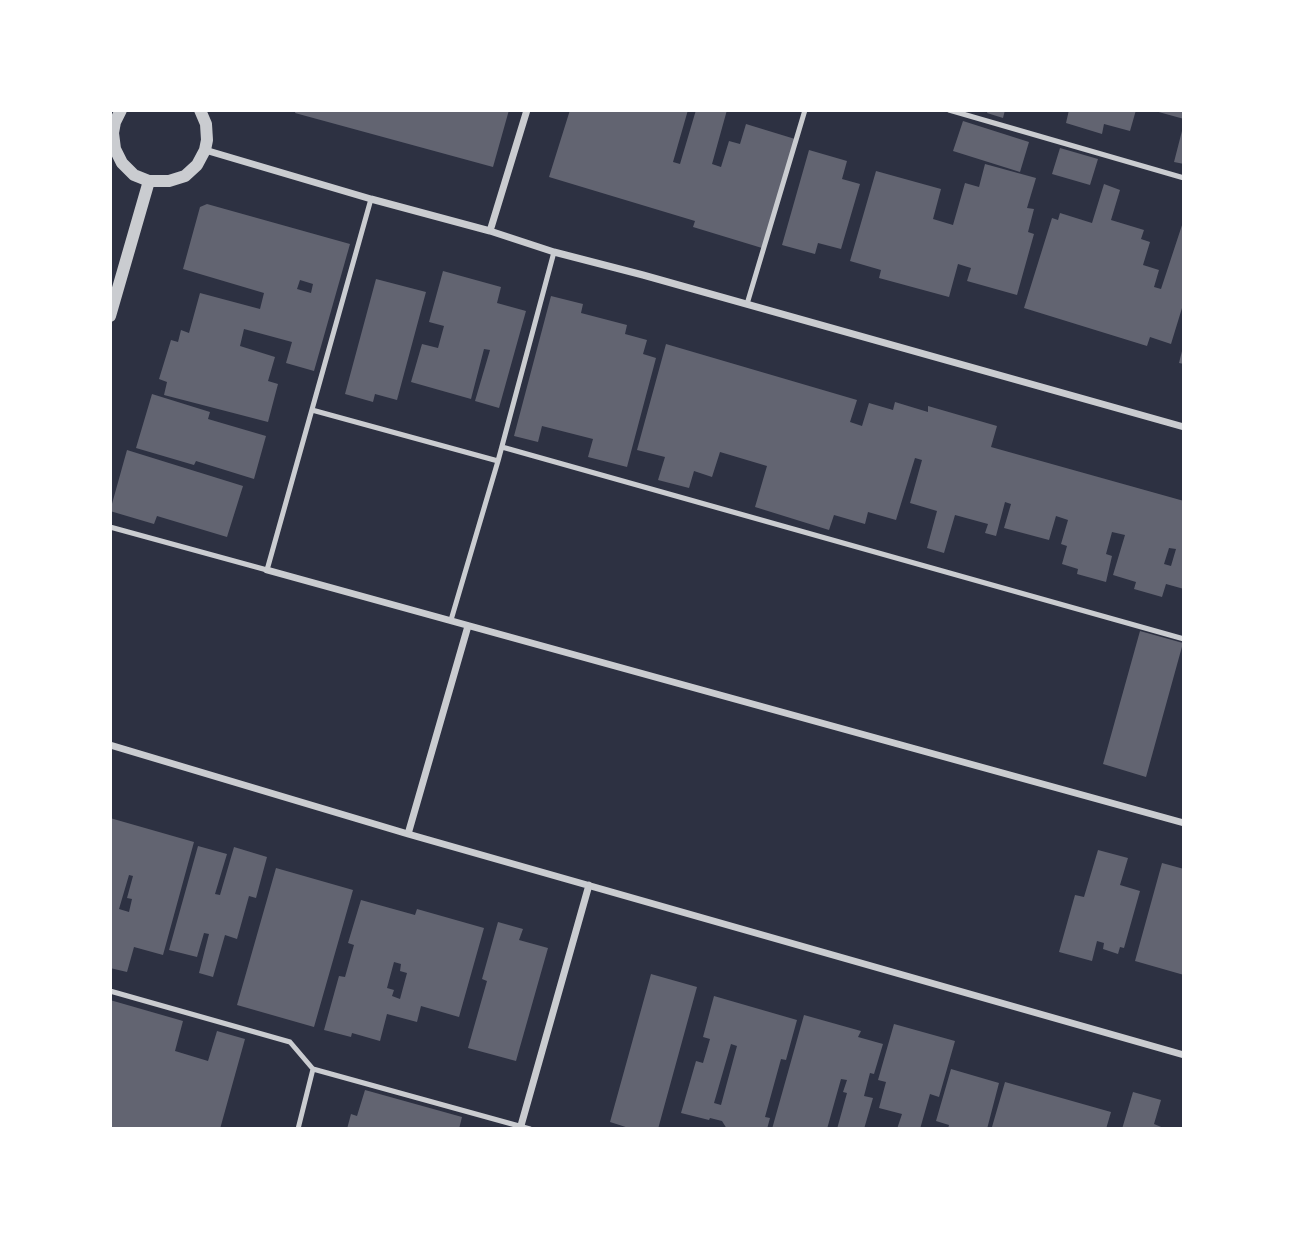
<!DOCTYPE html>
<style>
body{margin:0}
#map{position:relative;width:1294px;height:1239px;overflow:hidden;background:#2d3142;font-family:"Titillium Web",sans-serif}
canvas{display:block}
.frame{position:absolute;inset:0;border:112px solid #fff;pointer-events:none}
</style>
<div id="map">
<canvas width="1294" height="1239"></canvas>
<div class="frame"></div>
</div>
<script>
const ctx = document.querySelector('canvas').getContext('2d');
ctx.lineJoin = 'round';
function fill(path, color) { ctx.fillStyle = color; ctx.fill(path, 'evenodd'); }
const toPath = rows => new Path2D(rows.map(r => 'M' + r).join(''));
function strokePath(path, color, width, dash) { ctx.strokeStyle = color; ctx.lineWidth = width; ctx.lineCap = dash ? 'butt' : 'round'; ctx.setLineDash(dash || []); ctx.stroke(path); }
fill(toPath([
 [296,110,509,110,493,167,295,113],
 [570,110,688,110,673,162,680,164,696,110,727,110,712,164,721,167,729,141,740,144,746,124,795,139,762,248,693,227,695,221,549,177],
 [988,110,1005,110,1003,118,987,113],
 [1069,110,1136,110,1130,131,1104,124,1102,134,1066,123],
 [1155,110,1184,110,1184,119,1155,111],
 [963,121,1029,142,1020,172,953,151],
 [1183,127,1184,127,1184,164,1174,162],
 [1060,148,1098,159,1090,185,1052,174],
 [809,150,847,161,842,179,860,184,841,249,818,243,815,254,782,245],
 [985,164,1036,178,1027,208,1034,209,1028,232,1034,234,1017,295,967,281,971,268,958,264,949,297,879,278,881,270,850,261,876,171,941,189,933,219,953,225,965,183,979,187],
 [1104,184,1120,190,1111,220,1144,230,1141,239,1150,242,1143,265,1159,270,1154,287,1161,289,1184,219,1184,309,1182,308,1171,344,1150,337,1147,346,1024,308,1052,218,1058,220,1060,213,1092,223],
 [207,204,350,244,314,371,286,363,292,342,244,329,240,346,275,357,268,381,278,384,268,422,164,395,167,382,159,379,171,340,178,342,181,330,189,333,200,293,260,309,264,293,183,269,200,207],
 [300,280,313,284,311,293,297,289],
 [443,271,501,287,497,303,526,311,499,408,475,401,490,350,484,349,471,399,411,382,422,344,438,348,444,326,429,322],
 [376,279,426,292,397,400,375,394,373,402,345,394],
 [551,296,583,304,581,313,627,325,625,334,647,340,643,354,656,358,627,467,588,457,593,439,542,426,538,442,514,436],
 [666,344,857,400,850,422,862,426,869,403,893,410,895,402,928,412,928,406,997,426,991,447,1184,501,1184,589,1166,584,1162,597,1134,589,1136,582,1113,575,1125,535,1112,532,1106,554,1112,556,1106,582,1077,574,1078,569,1062,564,1067,546,1061,544,1068,520,1056,516,1049,540,1004,528,1011,504,1005,502,996,536,985,533,988,524,955,515,944,553,927,548,937,511,910,503,922,460,915,458,896,520,868,512,865,524,834,515,829,530,755,507,767,466,720,452,712,477,694,471,689,488,658,480,665,457,637,450],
 [1169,548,1176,549,1171,566,1164,564],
 [1183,347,1184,348,1184,364,1179,363],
 [152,394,210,412,208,419,266,436,254,479,196,461,194,465,136,448],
 [127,450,243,486,227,537,157,516,154,524,110,511],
 [1140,631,1183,643,1146,777,1103,764],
 [110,818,194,842,163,955,134,947,127,972,110,968],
 [129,875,133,876,127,898,132,899,129,912,119,909],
 [198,846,227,854,215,894,220,895,234,847,267,857,256,898,249,896,237,939,225,935,213,977,199,973,209,934,204,933,197,957,169,950],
 [1098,850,1128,858,1120,885,1140,891,1124,948,1120,947,1118,954,1103,949,1104,943,1097,941,1092,961,1059,952,1075,895,1084,897],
 [1162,863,1184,869,1184,975,1135,961],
 [276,868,353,890,314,1027,237,1005],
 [361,900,415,915,417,909,484,928,459,1017,421,1006,417,1022,387,1014,380,1041,352,1033,351,1037,324,1030,339,976,345,977,354,945,348,943],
 [394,962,401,964,400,971,407,973,400,999,392,996,394,990,387,988],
 [498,922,523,929,519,940,548,948,516,1061,468,1048,487,981,482,979],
 [651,974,697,987,658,1129,632,1129,610,1122],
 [714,996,797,1020,786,1060,781,1059,765,1117,770,1118,767,1129,727,1129,722,1121,710,1118,709,1120,681,1113,696,1061,703,1063,710,1039,703,1037],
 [731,1044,737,1046,721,1105,714,1103],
 [110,1000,183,1021,175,1051,208,1061,217,1031,245,1039,220,1129,110,1129],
 [804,1015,861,1031,858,1037,883,1044,874,1074,870,1073,864,1096,873,1098,864,1129,837,1129,847,1093,843,1092,847,1080,841,1079,827,1129,772,1129],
 [894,1024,955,1041,939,1097,930,1094,920,1129,897,1129,902,1114,879,1108,886,1082,878,1080],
 [951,1069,999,1083,987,1129,948,1129,949,1125,936,1121],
 [1005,1082,1111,1112,1106,1129,998,1129,992,1127],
 [365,1090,462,1117,459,1129,347,1129,351,1114,357,1116],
 [1133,1092,1161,1100,1154,1124,1166,1129,1122,1129]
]), '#626471');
strokePath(toPath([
 [949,110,1184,178],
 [747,304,805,110],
 [312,410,498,461],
 [502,447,1184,639],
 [110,527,267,570,371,199],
 [451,620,498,461,554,252],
 [110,991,290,1042,313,1069,530,1129],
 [298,1129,313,1069]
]), '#caccd0', 5);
strokePath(toPath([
 [205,150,371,199,490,231,554,252,643,275,1184,427],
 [490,231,527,110],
 [267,570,1184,823],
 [110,745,408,834,1184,1055],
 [408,834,468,626],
 [520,1129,589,885]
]), '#caccd0', 7);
strokePath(toPath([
 [121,110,115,122,113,133,115,149,122,163,134,175,149,181,169,181,185,176,197,165,205,150,207,140,206,124,200,110],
 [110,316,149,181]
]), '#caccd0', 12);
</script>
